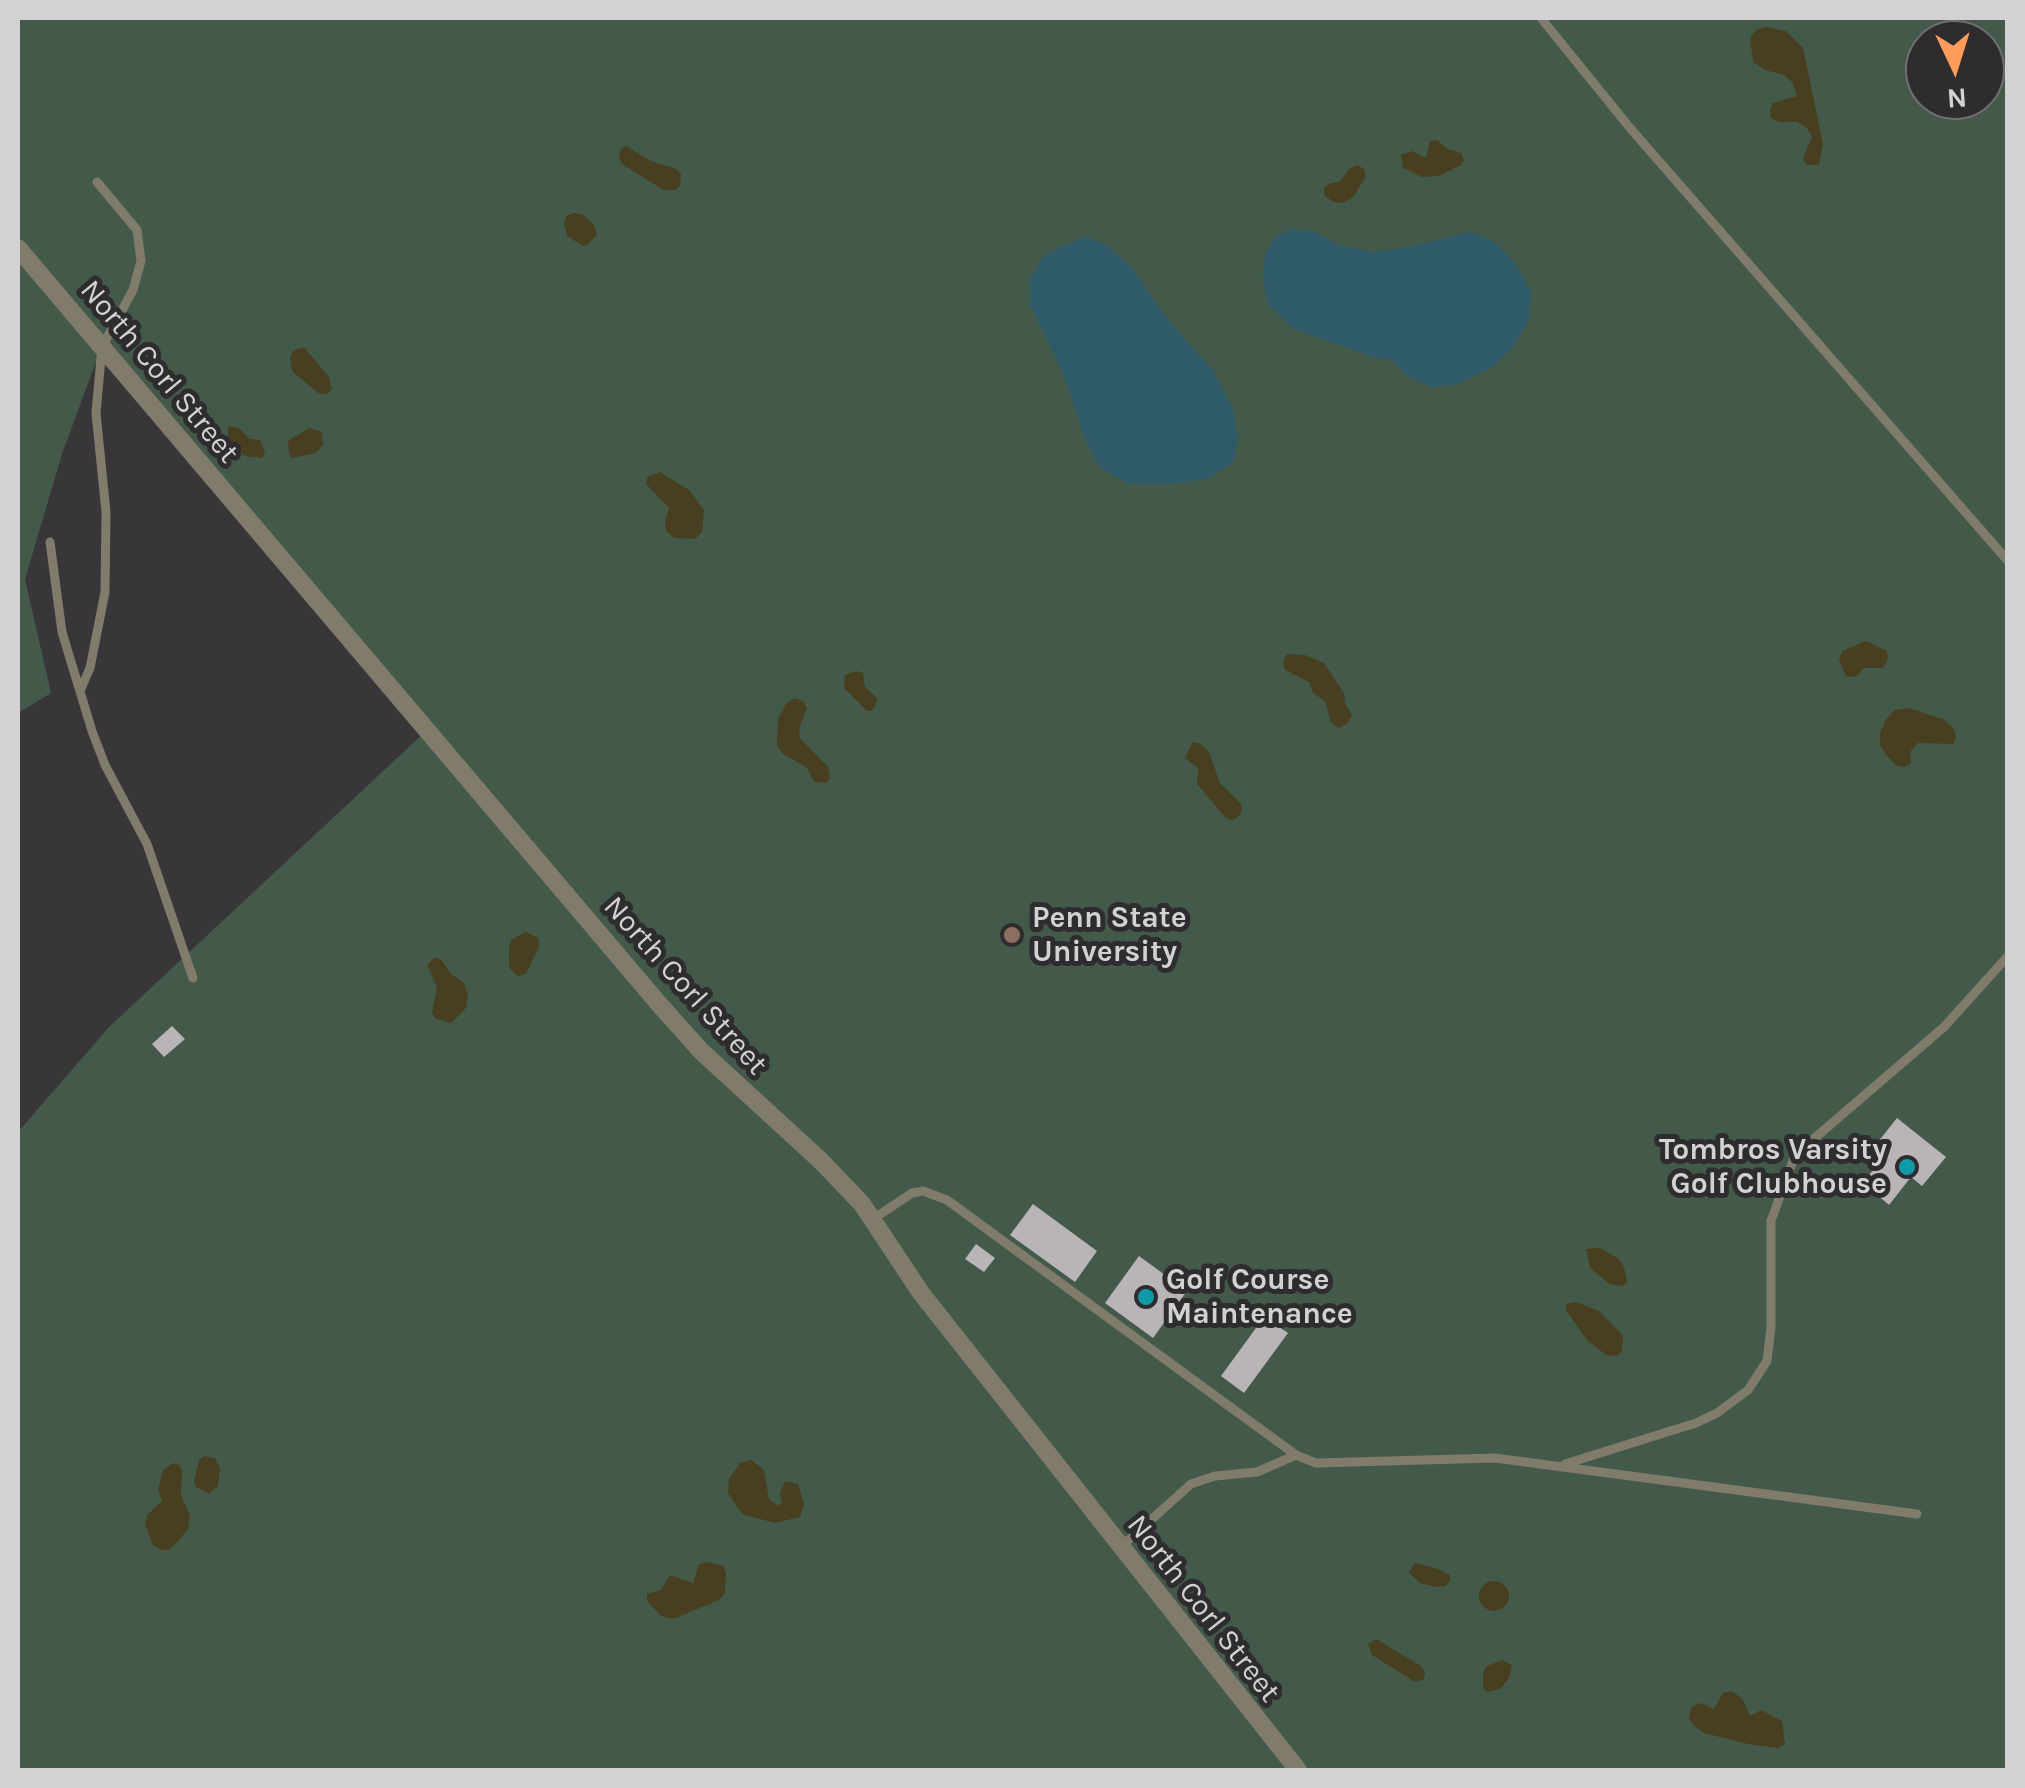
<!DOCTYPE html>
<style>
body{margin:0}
#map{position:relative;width:2025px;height:1788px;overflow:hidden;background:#393639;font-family:Karla,sans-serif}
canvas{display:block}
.frame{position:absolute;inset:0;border:20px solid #d3d1d3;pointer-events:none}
.north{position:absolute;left:1905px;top:20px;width:100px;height:100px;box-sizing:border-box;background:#2f2c2f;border:2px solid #716e71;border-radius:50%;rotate:176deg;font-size:28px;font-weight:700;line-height:40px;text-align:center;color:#d3d1d3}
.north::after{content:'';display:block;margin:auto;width:35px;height:45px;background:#ff9b5b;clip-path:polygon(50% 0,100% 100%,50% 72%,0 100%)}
</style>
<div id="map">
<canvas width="2025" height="1788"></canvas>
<div class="frame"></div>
<div class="north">N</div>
</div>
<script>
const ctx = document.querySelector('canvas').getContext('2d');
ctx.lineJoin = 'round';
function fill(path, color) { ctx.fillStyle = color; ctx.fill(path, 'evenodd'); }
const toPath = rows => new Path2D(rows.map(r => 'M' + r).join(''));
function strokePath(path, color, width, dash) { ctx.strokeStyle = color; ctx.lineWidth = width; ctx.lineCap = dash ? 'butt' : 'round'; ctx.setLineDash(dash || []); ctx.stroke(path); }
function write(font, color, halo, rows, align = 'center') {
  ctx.font = font + ' Karla,sans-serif'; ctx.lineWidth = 10; ctx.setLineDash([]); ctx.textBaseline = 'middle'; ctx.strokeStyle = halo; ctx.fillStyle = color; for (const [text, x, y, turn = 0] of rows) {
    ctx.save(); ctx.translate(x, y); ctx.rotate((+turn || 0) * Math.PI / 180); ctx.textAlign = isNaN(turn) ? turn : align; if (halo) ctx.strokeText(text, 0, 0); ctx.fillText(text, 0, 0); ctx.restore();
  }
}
fill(toPath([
 [18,18,2007,18,2007,1770,18,1770,18,1132,109,1027,426,731,101,348,62,454,25,579,51,693,18,713],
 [1925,40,1985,40,1985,100,1925,100]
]), '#435a4a');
fill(toPath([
 [1765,27,1786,31,1803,48,1823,144,1819,165,1806,165,1803,158,1812,137,1807,128,1797,122,1779,122,1771,118,1770,109,1773,103,1797,96,1792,82,1784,75,1765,70,1753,62,1750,38,1756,30],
 [1437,140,1448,149,1461,153,1464,160,1461,165,1439,176,1422,177,1403,168,1401,155,1412,151,1426,158,1430,141],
 [626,146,651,161,676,169,681,174,680,186,675,190,664,190,622,164,619,157,621,149],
 [1358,165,1365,170,1365,178,1353,197,1343,203,1333,202,1324,195,1324,188,1330,183,1339,182,1350,168],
 [574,213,582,214,594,225,597,235,588,244,583,246,567,236,564,224,566,216],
 [304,347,329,377,332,389,327,394,318,393,292,371,290,358,293,351],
 [228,426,239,428,250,439,260,440,265,452,262,458,245,456,234,448,228,441],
 [309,428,322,432,323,445,316,453,292,458,289,454,288,441],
 [660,472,689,490,704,510,702,532,695,539,674,538,666,531,665,521,669,508,646,484,647,477],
 [1866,641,1887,651,1888,659,1883,668,1864,668,1856,677,1846,676,1839,660,1842,651],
 [1287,654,1305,655,1324,663,1344,693,1345,704,1352,715,1347,724,1339,728,1331,723,1325,701,1313,693,1309,682,1285,670,1283,662],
 [856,671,863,673,865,687,878,699,872,711,867,711,844,688,845,675],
 [794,698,803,701,807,709,799,728,800,738,828,767,830,778,827,783,814,782,807,768,782,753,777,745,778,719,786,704],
 [1908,708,1943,719,1954,729,1956,739,1953,744,1918,743,1910,752,1911,764,1904,767,1897,766,1886,755,1880,745,1880,733,1885,721,1894,710],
 [1193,742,1201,744,1209,752,1220,783,1241,804,1242,811,1237,818,1230,820,1224,816,1197,784,1198,768,1185,758],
 [526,932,538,938,539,946,526,974,517,976,509,967,509,948,511,940],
 [434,958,441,959,451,974,464,983,468,995,466,1008,451,1023,436,1019,432,1013,437,987,427,965],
 [1600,1248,1619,1259,1624,1267,1627,1283,1622,1286,1609,1284,1590,1268,1586,1249],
 [1576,1302,1599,1311,1615,1327,1623,1336,1622,1351,1617,1356,1606,1355,1587,1340,1566,1310,1566,1304],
 [205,1456,215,1458,220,1468,218,1486,209,1494,196,1487,194,1481,199,1460],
 [751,1460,764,1470,769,1499,776,1505,782,1504,780,1493,785,1481,798,1484,804,1504,800,1517,775,1523,742,1514,728,1493,729,1479,740,1463],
 [174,1463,179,1465,182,1471,181,1495,190,1515,188,1529,178,1541,169,1550,161,1550,153,1545,145,1525,147,1515,162,1501,158,1490,163,1470],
 [707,1562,723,1566,726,1572,725,1593,719,1600,673,1619,661,1616,647,1601,647,1594,661,1590,670,1575,693,1583,699,1564],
 [1415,1563,1438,1569,1450,1575,1450,1581,1445,1586,1437,1587,1420,1583,1409,1573],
 '1479 1596a15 15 0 1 1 30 0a15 15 0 1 1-30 0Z',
 [1376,1639,1421,1666,1425,1672,1424,1679,1415,1682,1372,1655,1368,1644],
 [1502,1660,1512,1665,1509,1678,1500,1689,1487,1692,1483,1688,1483,1672,1487,1666],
 [1731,1691,1742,1698,1750,1716,1761,1710,1782,1721,1785,1744,1777,1748,1748,1744,1704,1733,1695,1727,1689,1719,1691,1707,1701,1703,1714,1709,1723,1693]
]), '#473f1f');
fill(toPath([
 [1291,229,1314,232,1338,245,1371,252,1406,248,1471,232,1496,243,1517,266,1531,292,1528,322,1513,346,1492,367,1457,384,1431,387,1406,375,1393,360,1374,357,1294,329,1268,303,1263,278,1265,255,1275,238],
 [1084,237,1105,244,1130,266,1166,317,1213,371,1233,409,1238,439,1233,462,1207,479,1171,484,1129,484,1100,468,1086,441,1063,373,1030,304,1030,280,1044,255]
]), '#2f5a6a');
fill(toPath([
 [172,1026,185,1039,164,1057,152,1044],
 [1897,1118,1946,1157,1922,1186,1911,1177,1889,1205,1863,1183,1885,1155,1874,1147],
 [1033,1204,1097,1251,1075,1282,1010,1235],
 [976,1244,995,1258,984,1272,965,1259],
 [1139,1256,1187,1291,1153,1338,1105,1303],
 [1264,1317,1288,1333,1244,1393,1221,1376]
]), '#b8b4b8');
strokePath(toPath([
 [1541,18,1630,128,2008,561],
 [50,542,62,632,92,731,105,765,147,844,193,978],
 [80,691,90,668,105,592,106,512,96,413,102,347,133,290,141,261,137,230,97,182],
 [873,1219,912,1193,923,1191,947,1200,1296,1455,1316,1463,1495,1458,1917,1514],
 [1565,1464,1696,1423,1717,1413,1748,1390,1767,1361,1771,1327,1771,1221,1795,1155,1944,1027,2008,956],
 [1122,1546,1191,1484,1215,1476,1257,1472,1296,1455]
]), '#807b6b', 9);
strokePath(toPath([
 [18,248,659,1004,701,1051,821,1161,862,1204,921,1293,1298,1770]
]), '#807b6b', 18);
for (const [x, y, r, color] of [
 [1012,935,10,"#8d6e63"],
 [1907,1167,10,"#0f9aa8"],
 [1146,1297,10,"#0f9aa8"]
]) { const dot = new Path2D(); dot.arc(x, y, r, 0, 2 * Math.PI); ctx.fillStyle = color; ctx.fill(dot); strokePath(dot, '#2f2c2f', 4); }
write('30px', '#d3d1d3', '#2f2c2f', [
 ["North Corl Street",159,372,50],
 ["North Corl Street",685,986,48],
 ["North Corl Street",1203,1609,52]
]);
write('bold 30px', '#d3d1d3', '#2f2c2f', [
 ["Penn State",1032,918],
 ["University",1032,952],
 ["Tombros Varsity",1887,1150,"right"],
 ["Golf Clubhouse",1887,1184,"right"],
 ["Golf Course",1166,1280],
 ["Maintenance",1166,1314]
], 'left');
</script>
